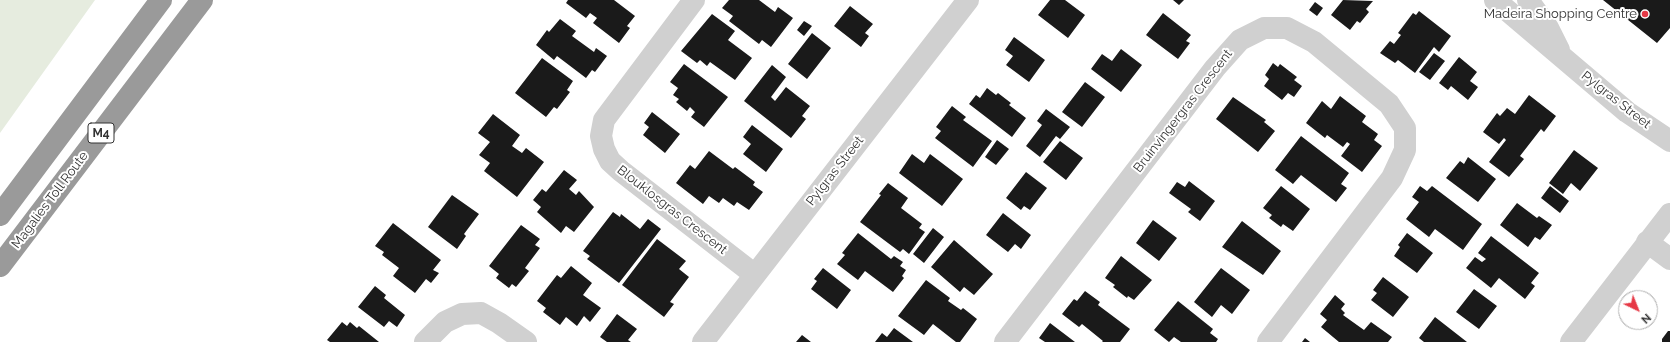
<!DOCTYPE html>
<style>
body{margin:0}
#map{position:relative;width:1670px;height:342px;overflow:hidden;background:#fff;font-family:Raleway,sans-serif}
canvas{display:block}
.north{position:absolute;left:1618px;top:290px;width:40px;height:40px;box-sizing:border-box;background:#fff;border:1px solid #adadad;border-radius:50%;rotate:137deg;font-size:11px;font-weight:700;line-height:16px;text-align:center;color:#333}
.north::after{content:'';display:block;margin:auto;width:14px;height:18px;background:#e63946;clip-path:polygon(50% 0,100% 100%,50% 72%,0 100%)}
</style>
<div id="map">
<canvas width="1670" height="342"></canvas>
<div class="north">N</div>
</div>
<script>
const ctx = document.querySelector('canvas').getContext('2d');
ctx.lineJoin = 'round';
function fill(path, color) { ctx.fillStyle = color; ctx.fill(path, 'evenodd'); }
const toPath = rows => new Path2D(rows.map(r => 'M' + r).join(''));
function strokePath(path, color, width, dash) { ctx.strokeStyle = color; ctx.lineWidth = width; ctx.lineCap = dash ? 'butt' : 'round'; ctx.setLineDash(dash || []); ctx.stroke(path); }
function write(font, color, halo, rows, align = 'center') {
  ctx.font = font + ' Raleway,sans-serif'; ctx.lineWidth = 4; ctx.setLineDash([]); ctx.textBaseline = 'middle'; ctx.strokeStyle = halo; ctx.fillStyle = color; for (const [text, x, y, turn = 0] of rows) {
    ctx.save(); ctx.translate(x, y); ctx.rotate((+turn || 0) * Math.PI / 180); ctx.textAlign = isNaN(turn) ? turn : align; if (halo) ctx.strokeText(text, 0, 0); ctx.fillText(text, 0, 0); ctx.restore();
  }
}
fill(toPath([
 [0,0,95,0,0,133]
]), '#e6ecdf');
fill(toPath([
 [568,0,614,0,635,16,627,26,630,28,619,43,593,23,597,18,590,13,586,18,566,3],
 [729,0,759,0,775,12,778,7,793,18,771,47,762,40,759,44,729,21,733,16,722,8],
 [1050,0,1065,0,1085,15,1068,38,1038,15],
 [1173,0,1184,0,1179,5],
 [1343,0,1373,1,1366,9,1369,12,1360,23,1357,21,1350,30,1331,15],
 [1603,0,1670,0,1670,28,1657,43],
 [1315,2,1323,8,1317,16,1309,10],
 [850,6,873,24,865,33,869,36,861,47,834,26],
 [1419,11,1451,36,1439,52,1434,47,1415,73,1398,60,1395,63,1380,53,1390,41,1394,44,1401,35,1398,33,1413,13,1416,15],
 [1163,13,1191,35,1186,41,1190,43,1178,59,1146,35],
 [712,14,735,31,728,40,752,58,735,80,710,62,707,66,700,60,697,63,681,51],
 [560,19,576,31,572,36,594,52,596,48,607,56,595,72,592,70,586,78,557,56,554,60,536,45,547,30,549,32],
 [804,21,812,26,804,36,797,30],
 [812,33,831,48,807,79,788,64],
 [1014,37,1045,60,1029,82,1006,65,1013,56,1005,50],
 [1121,49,1142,65,1121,92,1091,69,1102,54,1112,61],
 [1434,53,1445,61,1430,80,1419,72],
 [1459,57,1477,72,1470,81,1478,87,1468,100,1451,86,1448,90,1439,83],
 [542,58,573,81,567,90,570,92,557,109,554,107,546,117,515,93],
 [1273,63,1278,67,1280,64,1297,77,1294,80,1302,86,1294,97,1288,93,1282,100,1264,86,1269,79,1265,75],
 [684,64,728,97,704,127,691,117,695,112,690,107,687,111,676,102,679,99,673,95,678,88,670,82],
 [772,65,786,77,771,97,775,101,786,87,810,106,802,116,806,119,791,138,744,101],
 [1085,82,1105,97,1082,127,1062,112],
 [987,88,996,95,998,93,1011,103,1009,105,1026,118,1012,137,969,104,976,95,980,98],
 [1529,95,1556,116,1544,132,1541,129,1520,156,1524,159,1509,177,1489,162,1506,140,1504,138,1499,144,1483,132,1497,113,1500,116,1507,108,1515,114],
 [1340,96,1366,116,1362,122,1378,134,1374,140,1382,146,1362,172,1341,156,1350,144,1347,142,1343,147,1327,135,1325,138,1306,123,1322,101,1331,109],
 [1233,97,1266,120,1264,122,1275,131,1258,152,1216,119],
 [952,106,966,117,963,120,992,141,973,167,935,138,941,131,936,127],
 [1046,109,1070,127,1060,139,1056,136,1040,157,1026,146,1042,125,1037,121],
 [652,112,680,134,665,153,643,135,649,127,644,123],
 [493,114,520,135,512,146,522,153,526,148,544,162,517,197,484,171,490,163,479,155,490,142,478,133],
 [752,125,783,149,766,172,743,154,751,144,743,137],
 [1301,136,1349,173,1341,184,1347,188,1336,202,1301,175,1293,184,1275,170],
 [997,140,1009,149,996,165,985,157],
 [1060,141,1083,158,1066,180,1043,162],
 [1574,150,1598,168,1580,191,1571,183,1563,194,1549,183],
 [709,151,733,169,735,167,755,182,753,185,763,192,749,210,737,202,734,206,723,198,719,203,709,196,703,204,676,183,690,165,695,169],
 [912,154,924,163,930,154,963,179,942,206,899,173],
 [1468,157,1496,179,1478,202,1446,178,1460,161,1464,164],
 [564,170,577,180,569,189,576,195,579,191,594,207,574,232,566,226,561,233,537,212,541,207,533,200,542,189,546,192],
 [1026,172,1047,188,1030,210,1024,206,1021,210,1006,198],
 [1189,181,1215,201,1200,221,1188,212,1191,209,1169,193,1177,182,1185,187],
 [888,183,908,198,901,208,922,224,919,228,925,232,909,254,903,249,900,252,860,222,881,195,879,194],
 [1281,186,1310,209,1293,231,1283,224,1281,227,1269,218,1272,215,1263,208],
 [1420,186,1427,191,1432,186,1482,224,1463,250,1435,229,1429,237,1406,219,1419,202,1412,197],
 [1550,186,1569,201,1560,213,1541,198],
 [452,195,479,214,464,234,466,236,457,249,428,227],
 [1517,203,1537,218,1539,216,1552,225,1540,240,1535,237,1528,247,1500,225],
 [613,212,620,217,621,214,640,229,648,219,661,229,619,283,587,259,590,256,583,251],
 [1003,213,1031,235,1021,249,1015,244,1008,252,986,235],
 [1153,220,1177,238,1159,261,1136,243],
 [1242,221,1281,251,1263,275,1222,247],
 [393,223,441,260,433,270,439,273,431,283,426,279,415,293,393,276,399,268,382,255,384,252,375,246],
 [521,225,540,239,535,245,540,248,525,268,529,271,516,287,512,284,509,288,496,278,499,274,489,266],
 [933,228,944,237,924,263,913,254],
 [858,233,891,259,894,256,903,262,900,266,906,270,902,276,904,278,893,292,865,271,858,280,837,264,845,255,842,253],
 [1407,233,1433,253,1417,273,1394,256,1400,247,1398,245],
 [1491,236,1539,273,1531,283,1535,286,1525,299,1499,278,1491,288,1466,268,1475,257,1482,262,1486,259,1478,253],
 [657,239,686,261,679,269,689,277,670,302,674,304,664,317,622,285],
 [954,240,993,274,974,295,964,287,960,292,931,267],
 [1121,256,1152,280,1134,300,1128,296,1127,298,1113,287,1115,285,1105,278],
 [571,266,592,283,583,295,601,308,590,322,584,316,577,326,566,317,560,325,543,312,546,308,537,301,557,275,561,278],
 [823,268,851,290,837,309,811,289,817,281,814,279],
 [1221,268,1250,290,1232,314,1221,305,1212,317,1194,302],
 [1383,277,1409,297,1393,317,1371,300,1377,293,1373,290],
 [926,280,950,298,948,301,961,310,963,308,977,319,960,342,956,342,933,324,924,335,898,316],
 [375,286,386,295,384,298,405,315,397,327,389,321,384,327,358,307],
 [1474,289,1497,306,1479,329,1456,312],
 [1085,291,1100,302,1098,305,1130,329,1120,342,1102,342,1103,341,1082,324,1079,327,1062,314,1074,299,1077,301],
 [1335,295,1345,304,1341,309,1345,313,1343,315,1364,330,1371,322,1392,337,1388,342,1339,342,1321,327,1327,320,1320,314],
 [1178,301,1213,329,1210,333,1218,339,1216,342,1181,342,1174,337,1169,342,1154,330],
 [617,314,637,329,628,340,631,342,607,342,600,337],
 [1435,317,1467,342,1424,342,1419,338],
 [342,322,347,326,350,322,357,328,359,326,379,342,330,342,327,340],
 [1050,323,1075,342,1045,342,1039,338],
 [894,328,913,342,875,342,882,333,887,337],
 [1668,331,1670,331,1670,342,1662,342,1662,339],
 [802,335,811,342,796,342],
 [1305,338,1310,342,1302,342]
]), '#1a1a1a');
strokePath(toPath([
 [694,0,604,120,601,136,604,149,610,161,621,171,755,275],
 [1495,0,1627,112,1670,141],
 [1528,0,1548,28,1559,50],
 [1647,242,1670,259],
 [425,342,445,322,462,314,481,313,499,323,526,342],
 [703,342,968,0],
 [1005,342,1215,68,1240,40,1264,28,1287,28,1314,42,1389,104,1405,128,1405,150,1392,178,1268,342],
 [1571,342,1670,214]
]), '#d0d0d0', 22);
strokePath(toPath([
 [0,215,161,0],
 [0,266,202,0]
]), '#9a9a9a', 22);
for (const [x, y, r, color] of [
 [1645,14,4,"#e63946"]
]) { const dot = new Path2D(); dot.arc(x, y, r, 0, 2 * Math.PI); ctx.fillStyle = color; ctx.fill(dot); strokePath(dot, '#fff', 1.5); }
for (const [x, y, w] of [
 [101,133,26]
]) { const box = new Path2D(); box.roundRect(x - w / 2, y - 10, w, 20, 3); ctx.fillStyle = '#fff'; ctx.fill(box); strokePath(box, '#333', 1); }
write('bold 12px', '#333', null, [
 ["M4",101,133]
]);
write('13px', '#333', '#fff', [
 ["Madeira Shopping Centre",1637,14]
], 'right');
write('13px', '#333', '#fff', [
 ["Pylgras Street",1616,100,38],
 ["Bruinvingergras Crescent",1183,111,-52],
 ["Pylgras Street",835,171,-52],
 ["Magalies Toll Route",50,200,-53],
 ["Blouklosgras Crescent",672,210,38]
]);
</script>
